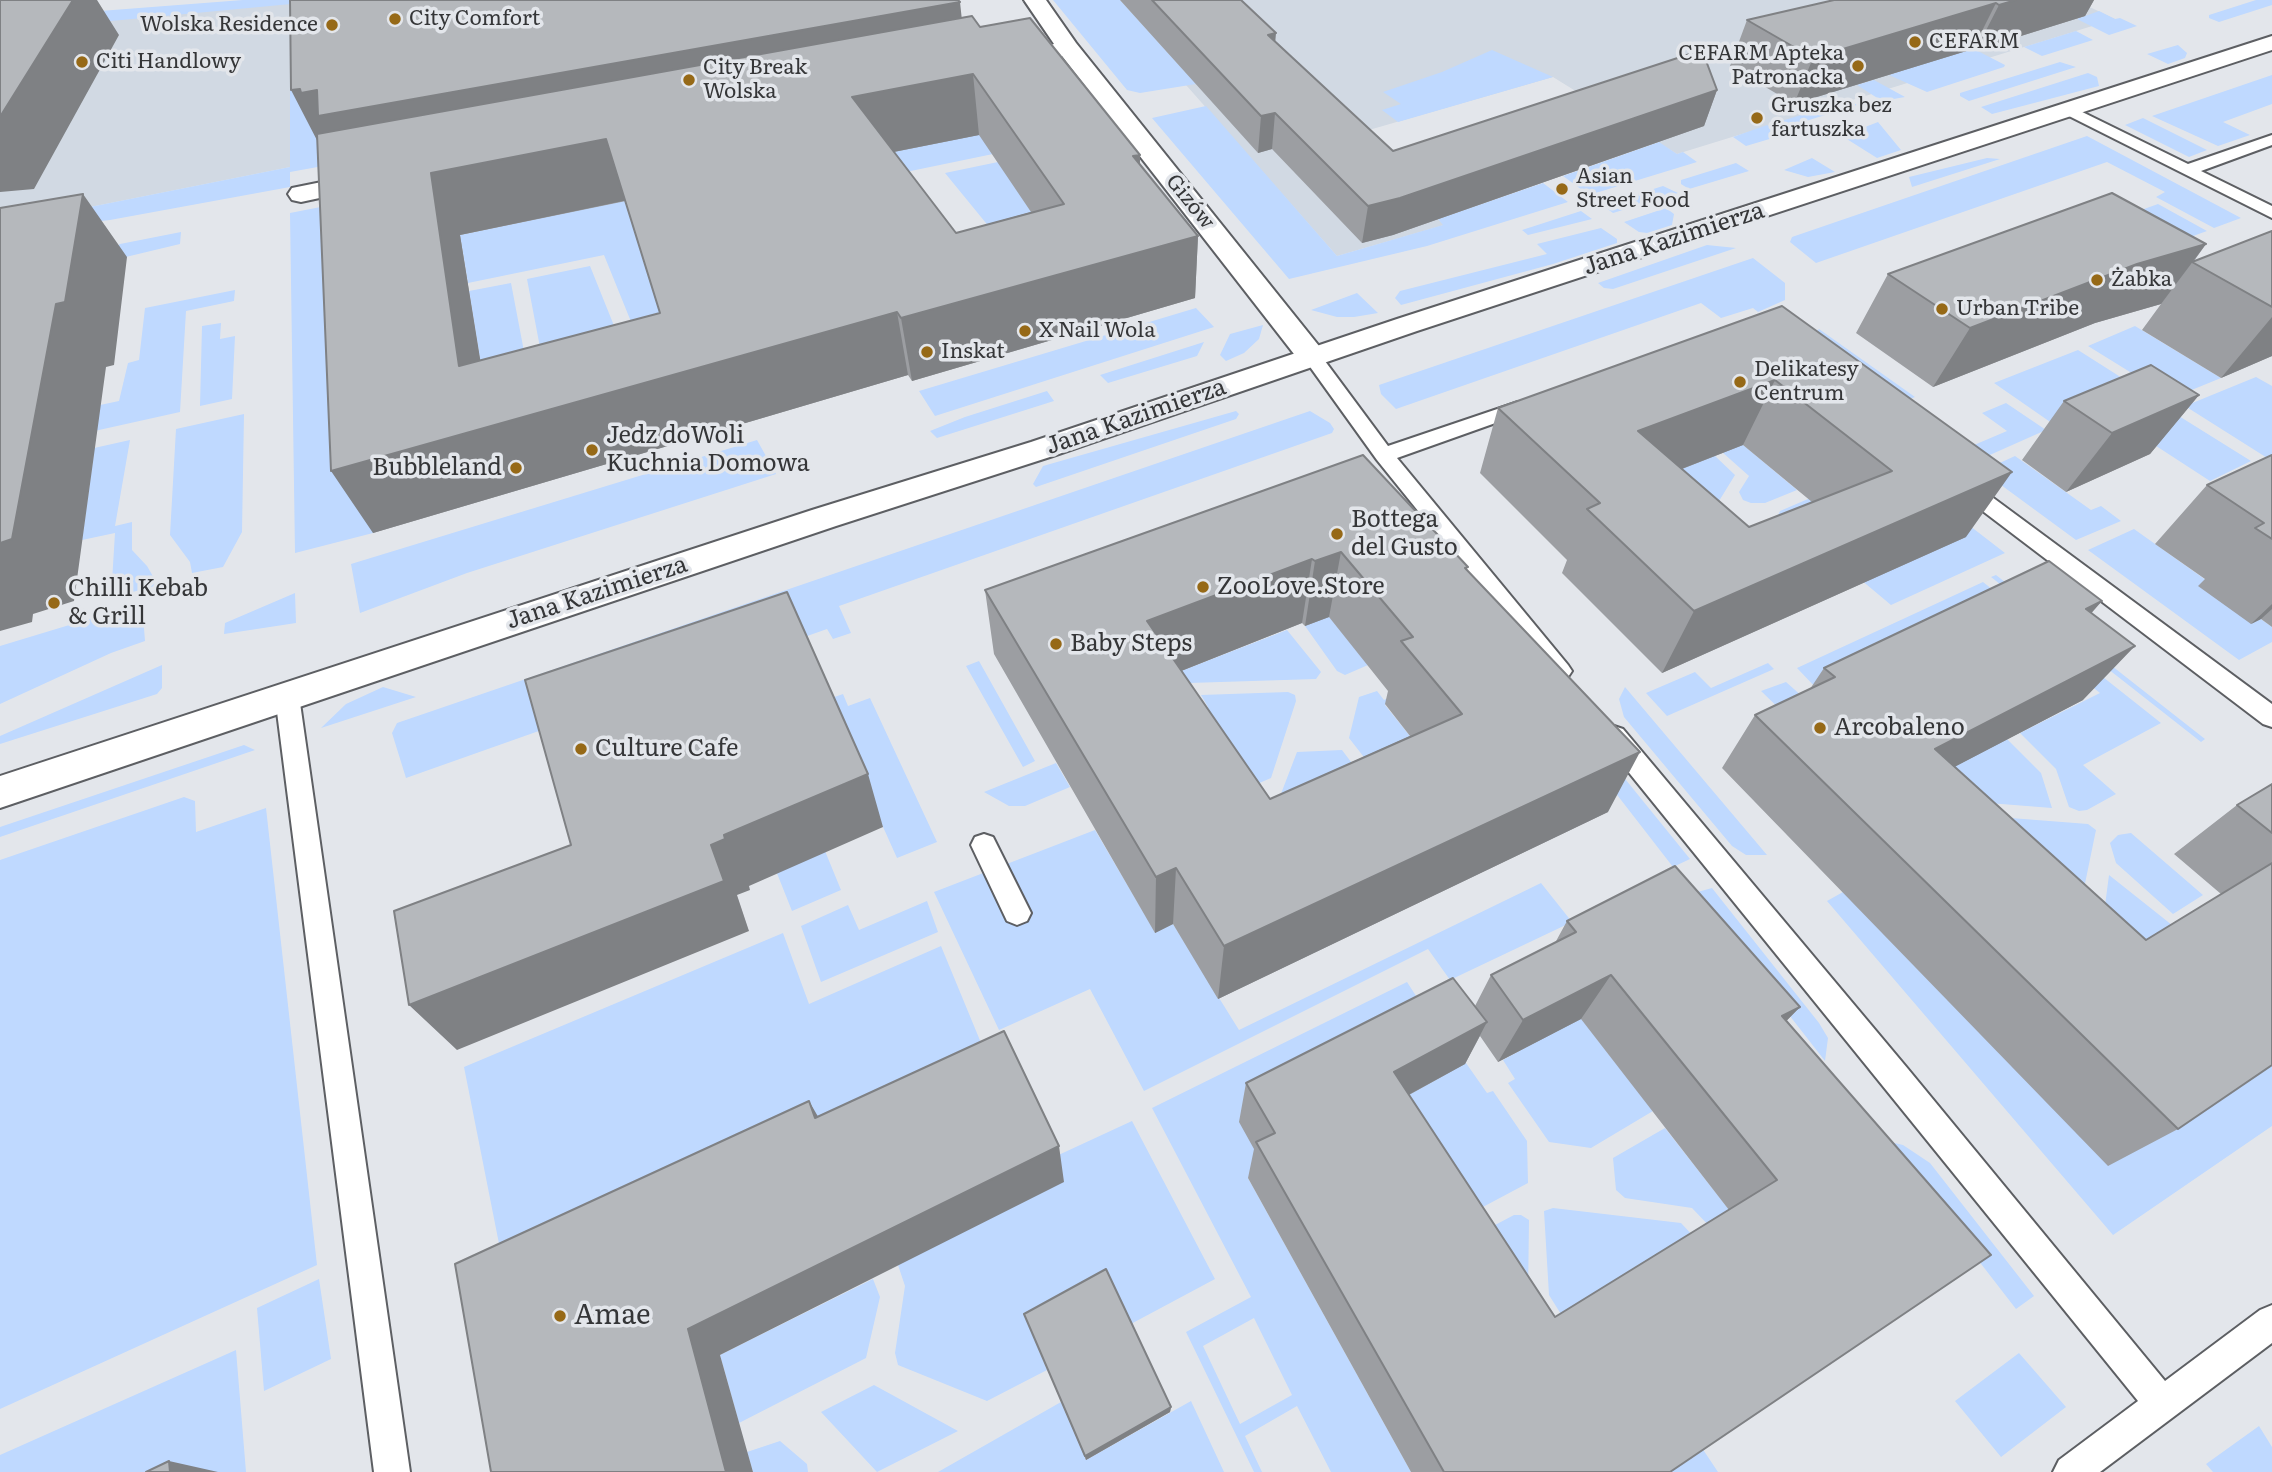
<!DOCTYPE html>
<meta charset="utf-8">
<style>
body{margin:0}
canvas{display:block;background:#e3e6eb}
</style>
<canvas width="2272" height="1472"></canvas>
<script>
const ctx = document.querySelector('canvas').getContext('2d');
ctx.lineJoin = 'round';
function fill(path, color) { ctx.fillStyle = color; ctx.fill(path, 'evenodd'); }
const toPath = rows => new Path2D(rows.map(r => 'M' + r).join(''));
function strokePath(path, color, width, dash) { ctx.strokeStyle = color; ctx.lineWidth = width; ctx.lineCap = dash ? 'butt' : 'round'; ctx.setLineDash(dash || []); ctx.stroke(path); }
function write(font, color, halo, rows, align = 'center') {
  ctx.font = font + ' Literata,serif'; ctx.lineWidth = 7; ctx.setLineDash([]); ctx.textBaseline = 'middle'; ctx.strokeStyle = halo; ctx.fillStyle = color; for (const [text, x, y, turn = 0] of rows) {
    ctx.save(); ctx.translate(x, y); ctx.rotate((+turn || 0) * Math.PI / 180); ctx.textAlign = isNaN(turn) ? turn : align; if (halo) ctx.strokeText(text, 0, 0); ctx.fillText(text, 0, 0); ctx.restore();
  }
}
fill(toPath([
 [291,0,290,167,0,225,0,27],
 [1111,0,2075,0,2115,19,1677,154,1553,77,1355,134,1444,225,1337,256]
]), '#d1d9e3');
fill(toPath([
 [243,0,291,0,291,4,90,23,100,11],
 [1053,0,1120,0,1196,84,1140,93,1127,90],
 [2256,0,2272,0,2272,5,2219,22,2209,18,2209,15],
 [2099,11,2115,19,2120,18,2137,26,2109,35,2077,19],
 [290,25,417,149,290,172,290,187,110,220,0,233,0,225,290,167],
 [2076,31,2093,40,2042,56,2024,47],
 [2178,45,2187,53,2185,58,2168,64,2147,54],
 [1970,47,2005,65,2004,67,1927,92,1889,75],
 [1492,50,1553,77,1398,122,1382,110,1401,104,1383,92,1442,72],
 [2060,62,2076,67,1969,101,1960,96,1960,93],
 [2088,73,2097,77,2099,86,1992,114,1981,107],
 [2272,75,2272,104,2223,122,2250,135,2218,146,2152,116],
 [1874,80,1905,97,1882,101,1857,85],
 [1849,100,1857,105,1806,121,1800,131,1789,134,1772,124],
 [1206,106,1337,256,1443,225,1438,219,1543,183,1568,202,1427,246,1289,279,1152,118],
 [2143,118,2207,150,2189,157,2125,125],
 [1878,122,1901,150,1877,158,1842,136],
 [1767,125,1783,135,1746,146,1733,137],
 [980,134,993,154,780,198,769,177],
 [2087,136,2241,218,2214,228,2156,197,2165,192,2107,162,1816,263,1790,242,1792,237],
 [1659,142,1677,154,1683,152,1697,162,1589,195,1563,176],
 [1812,158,1835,172,1808,177,1784,170],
 [1987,158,2000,159,1912,187,1909,177],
 [998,162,1043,229,999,239,945,173],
 [1736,163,1749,171,1689,189,1681,184,1681,180],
 [1663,186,1678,193,1613,213,1602,205],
 [397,192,351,209,373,533,295,553,290,213],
 [628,200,727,283,653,376,604,255,468,283,460,235],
 [2158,204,2207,231,2171,244,2122,217],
 [1666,208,1674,214,1672,225,1647,233,1639,232,1624,222],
 [1581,211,1592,219,1528,235,1522,230],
 [1601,228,1617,239,1617,243,1553,264,1401,305,1395,298,1400,291,1547,254,1537,244],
 [181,232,180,244,109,261,111,250,120,244],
 [1707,245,1736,248,1613,289,1604,288,1598,283],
 [1753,258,1785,283,1785,300,1758,312,1753,308,1721,318,1701,303,1396,409,1381,394,1379,385],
 [590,266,627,358,546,379,527,279],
 [511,283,526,362,482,371,469,291],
 [235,290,234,301,186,311,180,412,0,452,0,414,1,426,119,401,128,363,139,360,145,308],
 [1357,293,1378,313,1354,317,1337,317,1311,310],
 [1196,308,1214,327,935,416,919,391],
 [221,323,220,339,235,336,232,399,200,406,202,326],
 [1263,325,1259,339,1244,353,1226,361,1220,355,1230,334],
 [2135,326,2221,378,2172,398,2088,346],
 [1819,329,1915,397,1893,405,1815,333],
 [1204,342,1197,356,1108,383,1100,375],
 [2078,350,2141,390,2056,426,1994,383],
 [2256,377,2272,386,2272,461,2185,406],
 [1047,391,1054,401,937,438,930,431,965,417],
 [2150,398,2251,461,2210,481,2110,416],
 [2006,403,2046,430,1974,462,1960,451,2007,431,1982,413],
 [1236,411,1239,414,1236,419,1036,487,1033,484,1043,466],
 [1310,411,1330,423,1334,429,1332,433,839,606,851,633,833,639,827,629,406,778,392,733,397,723],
 [244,414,242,532,223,567,192,573,190,562,170,535,176,429],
 [130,440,115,526,132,522,132,550,147,566,158,585,111,598,115,533,82,540,94,452,0,469],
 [757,440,776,474,467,573,360,613,351,564],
 [1742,444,1797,490,1765,503,1751,503,1743,500,1739,492,1749,476,1722,452],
 [1865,445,2005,553,1891,605,1854,574,1769,534,1780,511,1808,499],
 [1714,455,1735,475,1711,514,1640,485],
 [2015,456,2091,510,2101,506,2121,521,2076,540,1982,471],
 [2134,529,2272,627,2272,642,2239,660,2088,550],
 [1996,575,2205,739,2201,742,1991,577],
 [1983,582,2161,723,2083,765,2116,794,2087,810,2079,811,2069,807,2056,769,2020,733,2100,693,2004,616,1791,720,1761,691,1786,682,1803,697,1818,690,1797,668],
 [295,593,296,623,224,634,225,623],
 [142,603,145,641,111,653,0,704,0,646],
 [1327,614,1368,665,1345,675,1337,671,1305,626],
 [1287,630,1321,672,1316,679,1189,683,1181,671],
 [979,661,1035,761,1023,767,966,666],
 [1768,663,1774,669,1667,716,1646,693,1695,672,1711,688],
 [162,665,162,688,157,694,0,744,0,736],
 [383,687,416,697,321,728,346,704],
 [1625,687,1767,855,1746,855,1732,846,1624,717,1619,699],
 [1377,691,1384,700,1393,695,1385,705,1442,776,1395,797,1349,738,1359,697],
 [1288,692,1295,695,1296,701,1271,778,1222,799,1170,722,1208,707,1201,695],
 [843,694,848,706,870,698,937,842,897,858,826,700],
 [1566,729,1596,743,1690,859,1673,867],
 [2007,739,2041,773,2052,808,1976,802,1933,767],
 [244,745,255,750,0,837,0,827],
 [1342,750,1382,803,1264,838,1297,752],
 [1056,763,1070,787,1025,806,1009,806,984,792],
 [739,778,825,851,841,890,792,911],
 [184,797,195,801,196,832,266,808,317,1265,0,1409,0,860],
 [1972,815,2088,824,2096,830,2081,903],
 [1095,830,1155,932,1173,924,1239,1030,1541,883,1572,922,1450,980,1428,949,1144,1091,1090,989,999,1030,934,892],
 [2131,833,2203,895,2173,914,2116,863,2110,843,2118,835],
 [2109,875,2177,929,2098,959],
 [1712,888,1819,1023,1828,1038,1825,1061,1694,893],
 [1843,892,2108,1165,2272,1056,2272,1126,2113,1235,1827,901],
 [927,901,938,932,821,982,801,926,848,905,859,930],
 [783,933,809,1004,941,946,986,1055,506,1279,464,1067],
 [1545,972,1653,1111,1591,1148,1549,1142,1508,1083,1515,1079,1503,1060,1537,1041],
 [1407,982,1433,1022,1424,1086,1466,1063,1487,1093,1493,1091,1527,1141,1528,1183,1449,1225,1266,1169,1248,1178,1411,1472,1331,1472,1297,1406,1245,1436,1262,1472,1254,1472,1186,1332,1251,1297,1152,1108],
 [1254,1318,1292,1395,1240,1424,1203,1346],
 [1132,1121,1215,1279,1129,1325,1026,1319,1047,1370,987,1401,898,1365,895,1353,905,1286,898,1265,1052,1158],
 [1665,1128,1734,1216,1712,1229,1692,1208,1625,1198,1616,1190,1613,1158],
 [1886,1141,1903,1145,1930,1163,2034,1296,2016,1309],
 [1553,1208,1681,1223,1696,1239,1564,1319,1549,1295,1544,1211],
 [1514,1215,1521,1215,1529,1220,1528,1295,1461,1243],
 [319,1279,331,1359,264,1391,257,1308],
 [873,1279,880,1297,866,1358,739,1423,720,1355],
 [236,1350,246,1472,0,1472,0,1455],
 [2019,1353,2066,1407,2001,1457,1955,1401],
 [874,1385,958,1431,877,1472,821,1412],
 [1191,1401,1224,1472,938,1472,1061,1402,1086,1460],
 [2259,1426,2272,1447,2272,1472,2213,1472,2206,1464],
 [780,1441,807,1464,808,1472,753,1472,747,1452],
 [1698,1442,1718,1472,1654,1472]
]), '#bfd9ff');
const lane = toPath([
 [2068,105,2188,164,2272,135,2272,145,2201,171,2272,206,2272,218,2063,113,2060,110,2063,107,2068,105],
 [1312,351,1319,353,1388,446,1518,402,1532,402,1535,406,1532,410,1397,458,1568,665,1572,671,1568,677,1560,680,1552,677,1377,460,1303,357,1312,351],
 [1962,478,1969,480,2272,704,2272,727,2263,724,1955,490,1952,485,1955,480,1962,478],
 [287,687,295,689,299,696,410,1472,374,1472,275,696,279,689,287,687],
 [1614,726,1623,729,1908,1069,2165,1381,2260,1310,2272,1305,2272,1343,2100,1472,2053,1472,2059,1460,2138,1401,1605,743,1602,736,1605,729,1614,726],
 [984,834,993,837,1031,913,1027,921,1017,925,1007,921,971,845,975,837,984,834]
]);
const street = toPath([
 [1024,0,1046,0,1076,43,1323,351,1327,357,1323,363,1312,366,1301,363,1062,56,1004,68,996,66,993,61,996,56,1054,44,1024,0],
 [371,172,380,175,384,180,380,185,301,202,292,200,288,194,292,188,371,172]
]);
const secondary = toPath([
 [2272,36,2272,50,1417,331,1053,456,836,526,0,808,0,776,812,510,1031,442,1397,319,2272,36]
]);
strokePath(lane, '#5d5f63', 4);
strokePath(street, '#5d5f63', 4);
strokePath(secondary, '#5d5f63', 4);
fill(lane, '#fff');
fill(street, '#fff');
fill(secondary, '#fff');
fill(toPath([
 [1120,0,1241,0,1275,41,1393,151,1717,90,1704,126,1393,235,1362,243,1272,149,1258,153],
 [1834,0,2094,0,2085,16,1976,50,1973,49,1794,104,1730,66,1747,20],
 [962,18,980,27,1140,155,1140,165,1198,236,1195,298,912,381,908,375,373,533,318,141],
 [979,135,1031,212,956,233,894,152],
 [626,201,660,313,480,361,460,235],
 [2272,231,2272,356,2221,378,2142,330,2161,304,2095,323,1933,387,1856,333,1888,274,2206,244,2194,261],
 [1782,306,1966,537,1662,673,1562,573,1567,560,1480,473,1498,408],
 [1743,445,1812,502,1749,527,1682,469],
 [2199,395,2150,454,2066,492,2022,460,2064,401],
 [1363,455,1467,570,1608,812,1218,999,1173,924,1155,933,994,654,985,590],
 [1329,617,1388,691,1385,704,1410,736,1270,799,1181,671,1302,623,1305,626],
 [2272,455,2272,627,2261,619,2251,624,2198,586,2205,579,2155,544,2207,485],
 [2092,613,2083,700,1954,767,2146,940,2221,894,2174,854,2237,805,2272,784,2272,1065,2178,1129,2108,1166,1722,768,1755,715,1810,689,1824,668],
 [1567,921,1800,1007,1786,1021,1991,1255,1670,1472,1411,1472,1248,1178,1254,1149,1239,1122,1246,1083,1475,1006,1491,975,1555,943],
 [1581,1019,1729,1210,1555,1317,1409,1095,1465,1064,1480,1036,1498,1062],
 [1024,1314,1171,1407,1170,1412,1086,1460]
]), '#9c9ea2');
fill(toPath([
 [73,0,97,0,119,35,34,189,0,192,0,117],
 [2016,0,2094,0,2085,16,1976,50,1999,5],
 [960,2,966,58,321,148,291,90],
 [1996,3,1973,49,1794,104,1813,58],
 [1276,33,1273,68,1268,35],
 [973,74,979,135,863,158,852,97],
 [1717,90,1704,126,1393,235,1362,243,1368,206],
 [1275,113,1272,149,1258,153,1261,116],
 [606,139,628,200,460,235,491,426,897,312,908,375,373,533,331,471,459,366,431,173],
 [1140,155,1139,216,1133,156],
 [83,194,127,257,114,365,106,367,74,601,33,614,32,622,0,631,0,543,56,304],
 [1198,236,1195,298,912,381,901,318],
 [2206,244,2161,304,2095,323,1933,387,1970,328,2137,264],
 [2272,317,2272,356,2221,378],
 [1775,380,1743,445,1612,496,1638,431],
 [2199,395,2150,454,2066,492,2112,433],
 [2012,472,1966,537,1662,673,1694,611],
 [1341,552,1329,617,1305,626,1315,561],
 [1312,559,1302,623,1146,685,1147,621],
 [2102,601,2054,656,2086,609],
 [2272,604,2272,609,2261,619,2251,624],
 [2135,646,2083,700,1891,800,1935,749],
 [1640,752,1608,812,1218,999,1224,946],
 [868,774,883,827,749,886,750,890,737,895,749,931,457,1050,409,1005,711,845,724,835],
 [1176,868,1173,924,1155,933,1156,877],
 [1611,975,1581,1019,1498,1062,1523,1020],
 [1800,1007,1758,1050,1782,1016],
 [1487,1022,1465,1064,1377,1112,1394,1072],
 [809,1101,831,1139,815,1118],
 [1059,1146,1064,1182,720,1355,753,1472,726,1472,688,1329],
 [1171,1407,1170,1412,1086,1460,1085,1456],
 [169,1461,218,1472,170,1472]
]), '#7f8184');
const building = toPath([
 [0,0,73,0,0,117,0,0],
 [290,0,958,0,960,2,318,116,317,90,301,93,300,89,291,90,290,0],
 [1152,0,1241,0,1276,33,1268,35,1393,151,1702,50,1717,90,1400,198,1368,206,1275,113,1261,116,1152,0],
 [1834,0,2016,0,1999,5,1996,3,1813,58,1747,20,1834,0],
 [972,16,980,27,1030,18,1140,155,1133,156,1198,236,901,318,897,312,331,471,317,134,972,16],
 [973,74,1064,204,956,233,852,97,973,74],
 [606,139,660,313,459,366,431,173,606,139],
 [2112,193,2206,244,2137,264,1970,328,1888,274,2112,193],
 [83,194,65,302,56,304,12,539,0,543,0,208,83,194],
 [2272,231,2272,307,2192,262,2272,231],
 [1782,306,2012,472,1694,611,1587,509,1600,503,1498,408,1782,306],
 [1775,380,1892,471,1749,527,1638,431,1775,380],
 [2151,365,2199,395,2112,433,2064,401,2151,365],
 [1363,455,1468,567,1465,568,1640,752,1224,946,1176,868,1156,877,985,590,1363,455],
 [1341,552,1413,637,1401,641,1462,714,1270,799,1147,621,1312,559,1315,561,1341,552],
 [2272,455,2272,539,2255,528,2264,523,2207,485,2272,455],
 [2049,561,2102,601,2086,609,2135,646,1935,749,2146,940,2272,863,2272,1065,2178,1129,1755,715,1835,677,1824,668,2049,561],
 [787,592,868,774,724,835,725,839,711,845,724,881,409,1005,394,911,571,845,525,680,787,592],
 [2272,784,2272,833,2237,805,2272,784],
 [1675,866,1800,1007,1782,1016,1991,1255,1670,1472,1444,1472,1256,1142,1275,1133,1246,1083,1453,978,1487,1022,1394,1072,1555,1317,1777,1180,1611,975,1523,1020,1491,975,1576,932,1567,921,1675,866],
 [1004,1031,1059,1146,688,1329,726,1472,491,1472,455,1264,809,1101,815,1118,1004,1031],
 [1106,1269,1171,1407,1085,1456,1024,1314,1106,1269],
 [169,1461,170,1472,146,1472,169,1461]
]);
fill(building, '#b5b8bc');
strokePath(building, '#7f8184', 2);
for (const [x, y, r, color] of [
 [395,19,7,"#966917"],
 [332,25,7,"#966917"],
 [1915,42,7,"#966917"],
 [82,62,7,"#966917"],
 [1858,66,7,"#966917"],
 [689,80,7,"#966917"],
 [1757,118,7,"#966917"],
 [1562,189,7,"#966917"],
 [2097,280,7,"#966917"],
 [1942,309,7,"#966917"],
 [1025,331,7,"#966917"],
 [927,352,7,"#966917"],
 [1740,382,7,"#966917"],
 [592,450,7,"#966917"],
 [516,468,7,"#966917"],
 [1337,534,7,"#966917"],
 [1203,587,7,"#966917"],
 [54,603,7,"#966917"],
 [1056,644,7,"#966917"],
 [1820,728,7,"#966917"],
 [581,749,7,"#966917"],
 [560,1316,7,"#966917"]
]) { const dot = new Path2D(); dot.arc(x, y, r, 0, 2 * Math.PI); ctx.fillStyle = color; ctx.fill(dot); strokePath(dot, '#e3e6eb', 2.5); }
write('21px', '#353638', '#e3e6eb', [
 ["City Comfort",409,19],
 ["Wolska Residence",318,25,"right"],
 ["CEFARM",1929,42],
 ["CEFARM Apteka",1844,54,"right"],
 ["Patronacka",1844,78,"right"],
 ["Citi Handlowy",96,62],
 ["City Break",703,68],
 ["Wolska",703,92],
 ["Gruszka bez",1771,106],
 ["fartuszka",1771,130],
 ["Asian",1576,177],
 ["Street Food",1576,201],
 ["Żabka",2111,280],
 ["Urban Tribe",1956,309],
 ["X Nail Wola",1039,331],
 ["Inskat",941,352],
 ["Delikatesy",1754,370],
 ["Centrum",1754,394]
], 'left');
write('21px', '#353638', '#e3e6eb', [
 ["Gizów",1190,202,51]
]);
write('24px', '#353638', '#e3e6eb', [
 ["Jana Kazimierza",1674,239,-18],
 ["Jana Kazimierza",1136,417,-19],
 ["Jana Kazimierza",597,593,-18]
]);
write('24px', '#353638', '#e3e6eb', [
 ["Jedz doWoli",606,436],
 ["Kuchnia Domowa",606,464],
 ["Bubbleland",502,468,"right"],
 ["Bottega",1351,520],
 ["del Gusto",1351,548],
 ["ZooLove.Store",1217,587],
 ["Chilli Kebab",68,589],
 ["& Grill",68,617],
 ["Baby Steps",1070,644],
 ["Arcobaleno",1834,728],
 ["Culture Cafe",595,749]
], 'left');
write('28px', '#353638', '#e3e6eb', [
 ["Amae",574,1316]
], 'left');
</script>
